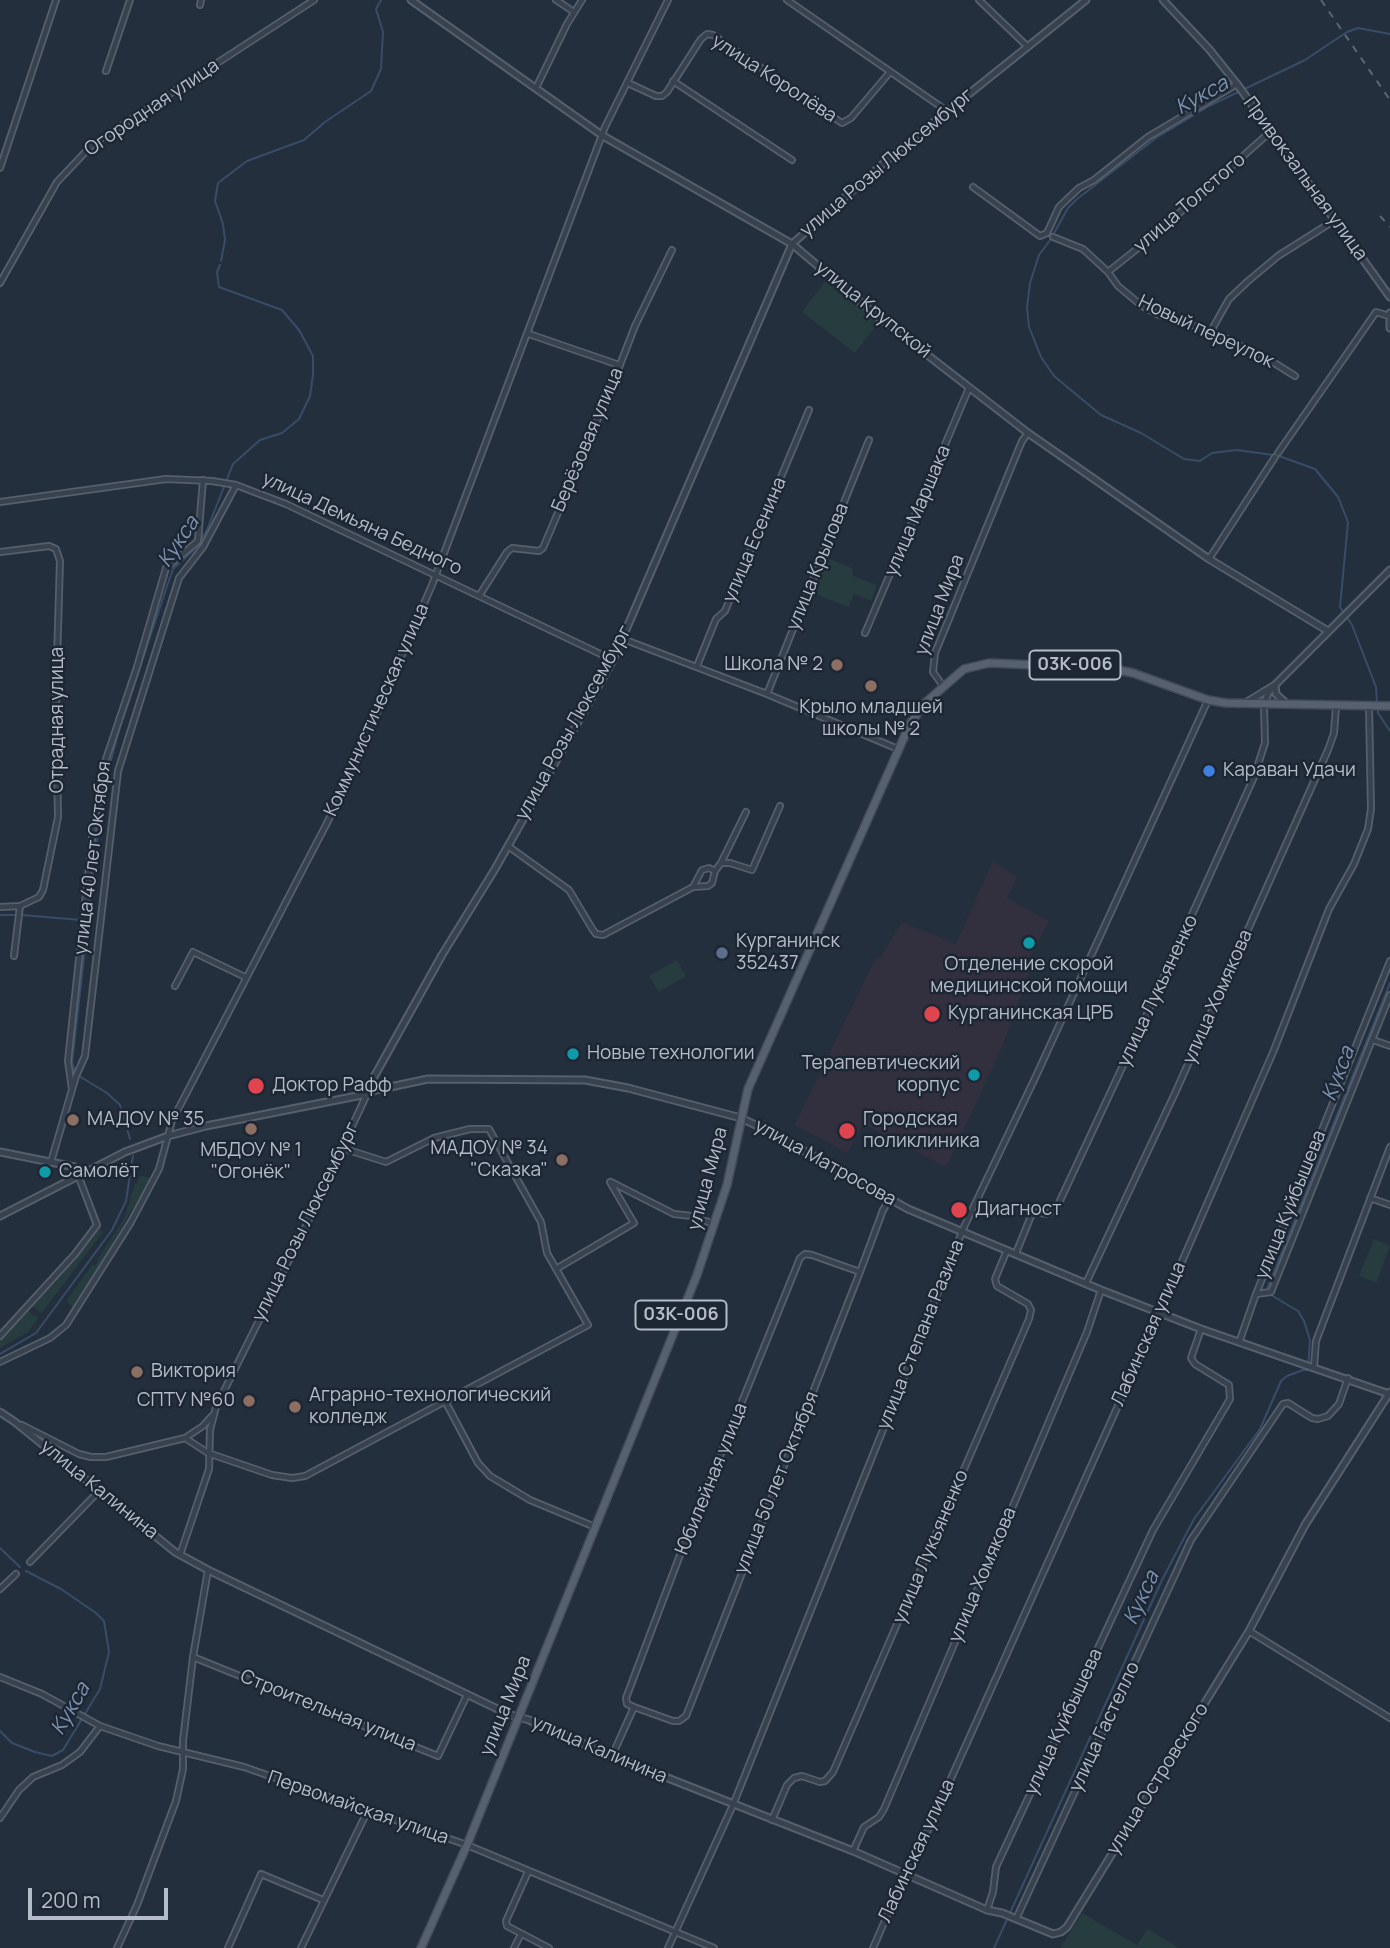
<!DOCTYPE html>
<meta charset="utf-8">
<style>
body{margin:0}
#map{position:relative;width:1390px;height:1948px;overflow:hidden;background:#242f3e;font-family:Manrope,sans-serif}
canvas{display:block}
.scale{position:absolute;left:28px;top:1888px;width:140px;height:32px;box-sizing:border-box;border:4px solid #b4bcc9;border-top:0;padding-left:9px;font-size:21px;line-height:24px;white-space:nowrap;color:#b4bcc9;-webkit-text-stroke:5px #1d2633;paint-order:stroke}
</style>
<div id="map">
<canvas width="1390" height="1948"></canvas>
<div class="scale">200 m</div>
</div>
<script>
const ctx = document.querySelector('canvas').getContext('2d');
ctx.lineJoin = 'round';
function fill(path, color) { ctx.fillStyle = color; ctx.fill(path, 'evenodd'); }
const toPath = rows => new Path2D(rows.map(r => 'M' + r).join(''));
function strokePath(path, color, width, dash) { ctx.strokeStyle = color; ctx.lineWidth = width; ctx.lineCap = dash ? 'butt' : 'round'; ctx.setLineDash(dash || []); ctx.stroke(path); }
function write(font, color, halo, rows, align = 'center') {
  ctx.font = font + ' Manrope,sans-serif'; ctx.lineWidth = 5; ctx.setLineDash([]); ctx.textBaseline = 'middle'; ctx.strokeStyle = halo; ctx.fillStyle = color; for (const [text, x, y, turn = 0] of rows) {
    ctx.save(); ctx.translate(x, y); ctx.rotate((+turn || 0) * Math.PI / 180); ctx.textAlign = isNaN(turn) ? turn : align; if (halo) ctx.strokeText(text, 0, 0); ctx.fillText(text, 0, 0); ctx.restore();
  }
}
fill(toPath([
 [993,861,1017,877,1007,898,1049,921,1027,963,1031,966,1003,1045,946,1167,864,1124,847,1153,795,1125,875,959,881,957,902,922,956,944]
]), '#32303f');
fill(toPath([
 [828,278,879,322,855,353,802,312],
 [827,558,852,568,853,576,877,585,871,601,854,594,849,607,812,593],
 [677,960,686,976,659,992,649,976],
 [143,1176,151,1178,74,1308,66,1301,92,1265,95,1266,98,1261,97,1260,125,1217,135,1183,137,1184,139,1177],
 [98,1228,103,1232,41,1314,37,1309,31,1306],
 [1374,1239,1390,1246,1376,1283,1359,1276],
 [28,1309,32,1315,39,1317,28,1332,0,1348,0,1339],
 [1082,1913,1137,1945,1148,1929,1179,1948,1060,1948]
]), '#263c3f');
strokePath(toPath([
 [1053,235,1068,208,1077,199,1156,138,1209,106,1305,60,1347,32,1358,28,1390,34],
 [1051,239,1039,255,1030,283,1027,308,1029,327,1041,357,1054,376,1101,415,1141,433,1184,459,1200,461,1212,453,1237,450,1273,455],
 [221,261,225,240,223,224,215,201,218,183,247,161,304,140,325,122,371,91,381,69,383,32,376,9,381,0],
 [1279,456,1315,469,1338,497,1348,522,1340,607,1352,625,1376,687,1377,702],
 [1378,707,1378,713,1390,731],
 [0,915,16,915],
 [22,915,81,920],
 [75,1072,72,1063,99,824,106,778,120,727,167,586,173,569,196,548,207,530,233,464,260,440,282,433,299,419,310,396,313,375,313,356,299,330,282,310,219,287,217,272,220,265],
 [79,1076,107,1093,120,1105,130,1139],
 [1268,1291,1267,1289,1390,983],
 [0,1354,36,1333,112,1230,126,1201,133,1156],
 [0,1548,20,1567],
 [0,1731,12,1743,35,1752,52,1756,63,1750,100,1689,109,1652,104,1621,96,1613,61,1589,26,1571],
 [994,1948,1162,1580,1194,1519,1260,1429,1281,1381,1287,1376,1303,1370,1308,1370,1310,1340,1304,1321,1298,1311,1271,1295]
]), '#394c67', 2);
const minor = toPath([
 [556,0,574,12],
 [787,0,947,111],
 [979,0,1028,47],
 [200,5,201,0],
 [106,71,130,0],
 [673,81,792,160],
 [628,83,656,96,662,96,667,92,701,39,707,34,713,35,842,123,851,118,890,72],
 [536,88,567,24,582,0],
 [0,168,56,0],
 [973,187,1040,236,1047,233,1059,207,1079,188,1094,180,1148,137,1237,84],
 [1053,237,1083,249,1108,272,1118,286,1142,306,1159,315,1211,331,1268,359,1295,376],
 [1108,272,1158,232,1270,132],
 [0,283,57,182,93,144,314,0],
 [1211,331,1229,299,1247,282,1278,256,1335,220],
 [529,334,619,365],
 [1278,453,1376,312,1389,316],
 [0,502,166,479,212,481,236,485,286,504,613,660],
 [0,552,49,546,56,549,60,561,56,693,58,817,43,890,39,897,20,906,0,907],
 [1209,559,1275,457],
 [479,596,507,552,512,548,539,551,543,548,613,383,635,326,672,250],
 [865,633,969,388],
 [623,639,767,694,898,749],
 [697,666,716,619,725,611,809,410],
 [943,686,933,672,935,653,1022,441,1028,433],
 [767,694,869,440],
 [508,846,569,890,593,930,596,934,603,935,693,887,708,886,712,883,715,871,721,863,730,863,752,870,780,806],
 [721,863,746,812],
 [693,887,702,870,709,868,715,871],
 [14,956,20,906],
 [175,986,193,952,245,977],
 [1373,1040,1390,1046],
 [72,1089,68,1061,93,830,104,765,137,667,166,568,198,541,203,480],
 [51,1162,76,1076,85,1056,118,771,179,578,203,547,236,485],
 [611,1182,674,1214,692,1216,714,1224],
 [1370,1198,1390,1205],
 [1016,1253,1031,1216,1037,1212,1046,1214,1053,1211,1058,1205,1154,999,1254,777,1265,743,1264,705],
 [556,1269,634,1223,610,1182],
 [1086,1283,1176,1091,1328,750,1334,733,1336,706],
 [1256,1294,1271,1292,1390,995],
 [0,1336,75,1254,97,1225,78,1175],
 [1240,1340,1256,1294,1390,961],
 [0,1362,50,1338,66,1325,131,1222,159,1169,172,1121,328,821,365,741,432,585,605,127,668,0],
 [1314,1367,1316,1341,1390,1147],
 [445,1401,478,1463,490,1476,530,1500,595,1527],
 [22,1425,79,1454,91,1457,106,1457,185,1438,208,1453,272,1475,292,1478,305,1476,588,1325,547,1253,541,1222,489,1129,470,1129,434,1138,386,1162,342,1148],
 [185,1438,203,1426,212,1416],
 [180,1555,209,1469,210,1430,216,1407,304,1230,367,1094],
 [30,1562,99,1491],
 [0,1589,16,1574],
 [1249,1631,1390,1718],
 [193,1657,438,1756,467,1695],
 [0,1677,42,1694,100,1726,158,1746,244,1767,467,1845,714,1948],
 [634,1707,673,1721,679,1721,686,1716,860,1272,883,1210,890,1199],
 [612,1756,634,1707,627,1704,626,1698,680,1555,800,1258,805,1254,812,1255,860,1272],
 [0,1818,19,1790,33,1777,62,1765,80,1752,100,1726],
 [772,1820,787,1785,794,1778,802,1776,820,1782,825,1781,833,1772,1029,1319,1031,1310,1028,1304,997,1286,995,1279,1007,1250],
 [853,1851,864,1827,879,1817,884,1809,1087,1332,1101,1290],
 [528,1872,506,1921,507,1926,549,1948],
 [987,1910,993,1892,996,1867,1153,1530,1230,1399,1229,1385,1195,1364,1191,1358,1201,1329],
 [1016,1919,1191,1540,1283,1404,1288,1403,1312,1418,1318,1419,1328,1416,1339,1404,1348,1378],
 [117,1948,137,1905,176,1801,183,1769,183,1741,193,1657,208,1570],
 [228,1948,261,1874,323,1900],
 [301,1948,367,1812],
 [514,1948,521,1934],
 [668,1948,733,1805,964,1227,1036,1076,1208,700],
 [873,1948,902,1881,914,1861,1160,1312,1274,1050,1329,909,1354,864,1368,829,1371,809,1369,707]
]);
const tertiary = toPath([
 [411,0,603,136,792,244,881,319,1028,433,1209,559,1328,631],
 [1163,0,1209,49,1237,84,1390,297],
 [1390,313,1390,328],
 [1247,702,1275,685,1276,694,1287,704],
 [1264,705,1268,693,1275,685,1390,570],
 [367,1094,370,1084,442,955,495,869,613,660,792,244,894,154,1086,0],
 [0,1152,75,1167,78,1175],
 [0,1216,125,1152,168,1136,206,1126,367,1094,376,1090,428,1079,585,1080,628,1088,741,1118,772,1133,908,1209,1101,1290,1201,1329,1389,1394],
 [0,1412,15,1422,175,1552,208,1570,508,1714,529,1720,612,1756,853,1851,987,1910,1002,1913,1053,1934,1061,1932,1067,1927,1249,1631,1305,1525,1390,1392]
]);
const primary = toPath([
 [421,1948,467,1845,697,1275,727,1185,748,1089,910,724,925,703,964,669,989,663,1109,668,1133,673,1208,700,1226,703,1390,706]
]);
strokePath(minor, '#565f6c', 8);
strokePath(tertiary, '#565f6c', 9);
strokePath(primary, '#414a57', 10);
strokePath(minor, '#38414e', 4.5);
strokePath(tertiary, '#38414e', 5);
strokePath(primary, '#56606e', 7);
strokePath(toPath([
 [1321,0,1390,100],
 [1380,216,1390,227]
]), '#5a6575', 2, [7, 7]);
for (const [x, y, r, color] of [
 [837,665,7,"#8d6e63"],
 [871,686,7,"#8d6e63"],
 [1209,771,7,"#3f7fe0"],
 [1029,943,7,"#0f9aa8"],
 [722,953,7,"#5c6f8a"],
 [932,1014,9,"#e0444e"],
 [573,1054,7,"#0f9aa8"],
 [974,1075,7,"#0f9aa8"],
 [256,1086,9,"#e0444e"],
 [73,1120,7,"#8d6e63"],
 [251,1129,7,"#8d6e63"],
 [847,1131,9,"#e0444e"],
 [562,1160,7,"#8d6e63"],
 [45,1172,7,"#0f9aa8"],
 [959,1210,9,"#e0444e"],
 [137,1372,7,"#8d6e63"],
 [249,1401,7,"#8d6e63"],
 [295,1407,7,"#8d6e63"]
]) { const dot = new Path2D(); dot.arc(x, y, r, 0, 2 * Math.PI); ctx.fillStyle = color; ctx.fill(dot); strokePath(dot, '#1d2633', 2.5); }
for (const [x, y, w] of [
 [1075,665,91],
 [681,1315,91]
]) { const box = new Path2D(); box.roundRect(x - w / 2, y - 14.5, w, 29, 5); ctx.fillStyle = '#1d2633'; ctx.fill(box); strokePath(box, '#b4bcc9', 2); }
write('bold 18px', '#b4bcc9', null, [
 ["03К-006",1075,665],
 ["03К-006",681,1315]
]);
write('19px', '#b4bcc9', '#1d2633', [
 ["улица Королёва",774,79,33],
 ["Огородная улица",152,108,-34],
 ["улица Розы Люксембург",887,163,-40],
 ["Привокзальная улица",1305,179,54],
 ["улица Толстого",1190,203,-41],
 ["улица Крупской",873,310,39],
 ["Новый переулок",1206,332,25],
 ["Берёзовая улица",588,440,-67],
 ["улица Маршака",918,511,-67],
 ["улица Демьяна Бедного",362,524,25],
 ["улица Есенина",755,540,-67],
 ["улица Крылова",818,567,-68],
 ["улица Мира",940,605,-69],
 ["Коммунистическая улица",377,710,-66],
 ["Отрадная улица",58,720,-90],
 ["улица Розы Люксембург",574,723,-61],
 ["улица 40 лет Октября",93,858,-83],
 ["улица Лукьяненко",1158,991,-65],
 ["улица Хомякова",1218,997,-66],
 ["улица Матросова",825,1163,29],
 ["улица Мира",708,1179,-75],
 ["улица Куйбышева",1291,1205,-68],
 ["улица Розы Люксембург",306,1222,-64],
 ["Лабинская улица",1149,1334,-66],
 ["улица Степана Разина",921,1335,-68],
 ["Юбилейная улица",712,1479,-68],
 ["улица 50 лет Октября",777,1483,-68],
 ["улица Калинина",99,1490,39],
 ["улица Лукьяненко",931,1547,-67],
 ["улица Хомякова",983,1575,-67],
 ["улица Мира",506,1706,-68],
 ["Строительная улица",328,1711,22],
 ["улица Куйбышева",1064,1722,-65],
 ["улица Гастелло",1105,1727,-65],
 ["улица Калинина",599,1750,23],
 ["улица Островского",1158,1779,-58],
 ["Первомайская улица",358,1808,19],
 ["Лабинская улица",917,1851,-65]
]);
write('19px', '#b4bcc9', '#1d2633', [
 ["Школа № 2",823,665,"right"],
 ["Крыло младшей",871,708,"center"],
 ["школы № 2",871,730,"center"],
 ["Караван Удачи",1223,771],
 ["Курганинск",736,942],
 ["352437",736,964],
 ["Отделение скорой",1029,965,"center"],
 ["медицинской помощи",1029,987,"center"],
 ["Курганинская ЦРБ",948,1014],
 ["Новые технологии",587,1054],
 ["Терапевтический",960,1064,"right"],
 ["корпус",960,1086,"right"],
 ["Доктор Рафф",272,1086],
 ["МАДОУ № 35",87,1120],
 ["Городская",863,1120],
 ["поликлиника",863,1142],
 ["МАДОУ № 34",548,1149,"right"],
 ["\"Сказка\"",548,1171,"right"],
 ["МБДОУ № 1",251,1151,"center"],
 ["\"Огонёк\"",251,1173,"center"],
 ["Самолёт",59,1172],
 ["Диагност",975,1210],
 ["Виктория",151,1372],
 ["Аграрно-технологический",309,1396],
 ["колледж",309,1418],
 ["СПТУ №60",235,1401,"right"]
], 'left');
write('italic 21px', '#7c92b1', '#1d2633', [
 ["Кукса",1202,96,-29],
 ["Кукса",179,542,-56],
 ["Кукса",1339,1074,-69],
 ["Кукса",1142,1598,-65],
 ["Кукса",71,1709,-60]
]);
</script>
